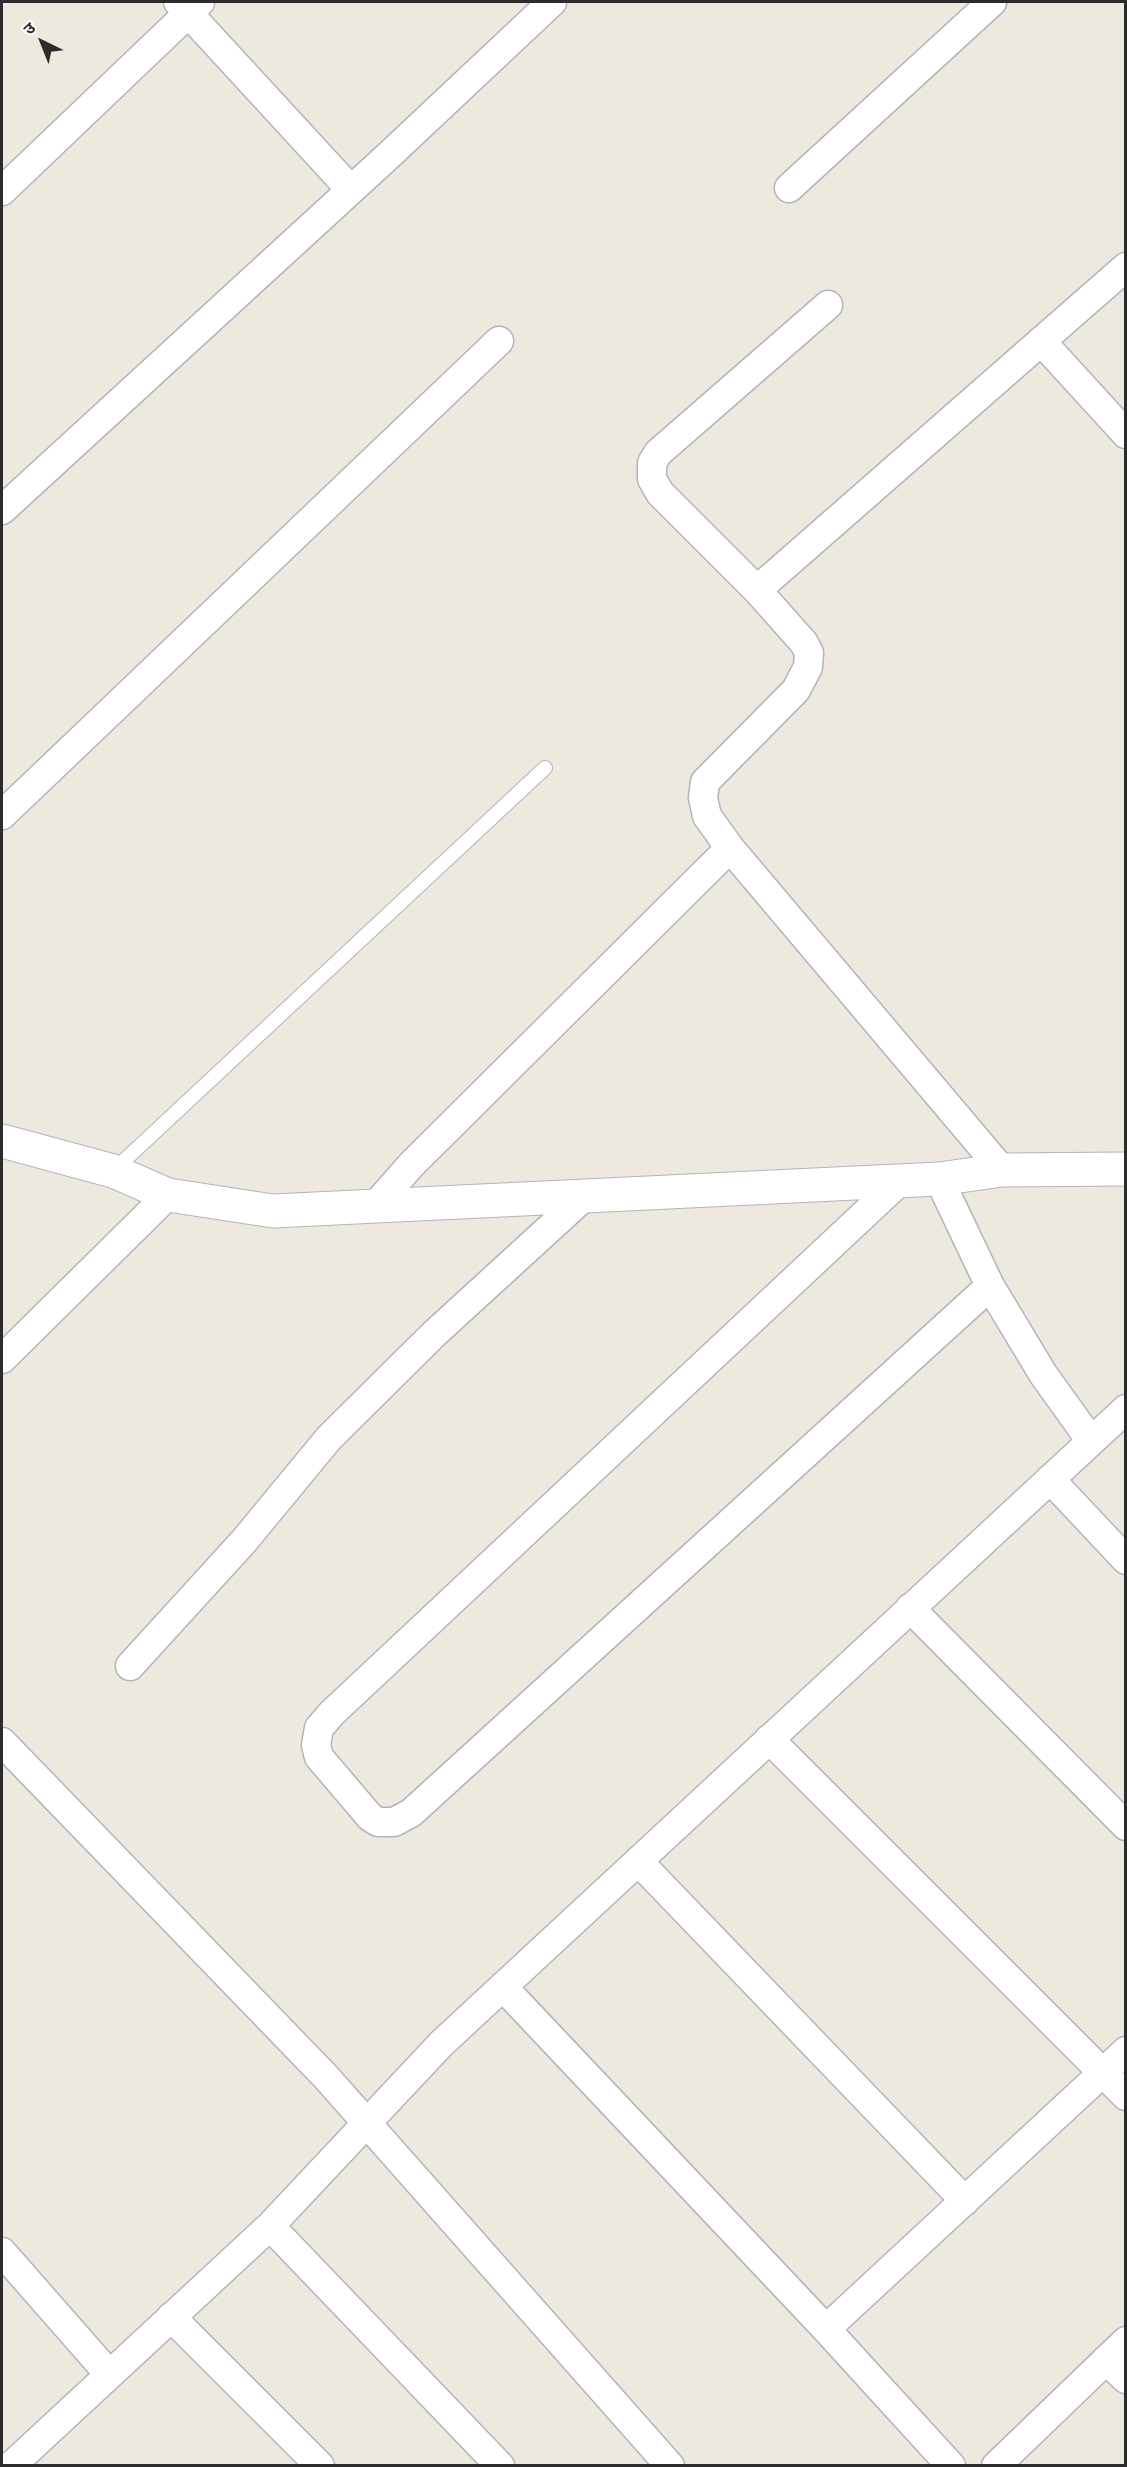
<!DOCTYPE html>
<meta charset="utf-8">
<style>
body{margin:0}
#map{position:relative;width:1127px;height:2467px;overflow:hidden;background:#ede9df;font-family:"Alegreya Sans","Noto Sans Devanagari",sans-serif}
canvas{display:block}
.frame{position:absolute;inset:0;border:3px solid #2c2c2c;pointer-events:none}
.north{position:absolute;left:12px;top:12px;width:60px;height:60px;-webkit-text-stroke:4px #fff;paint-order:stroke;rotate:317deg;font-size:16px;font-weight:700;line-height:24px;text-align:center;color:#2c2c2c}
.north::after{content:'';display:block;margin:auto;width:21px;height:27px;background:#2c2c2c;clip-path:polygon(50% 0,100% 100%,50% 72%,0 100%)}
</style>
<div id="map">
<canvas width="1127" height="2467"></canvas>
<div class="frame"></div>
<div class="north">उ</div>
</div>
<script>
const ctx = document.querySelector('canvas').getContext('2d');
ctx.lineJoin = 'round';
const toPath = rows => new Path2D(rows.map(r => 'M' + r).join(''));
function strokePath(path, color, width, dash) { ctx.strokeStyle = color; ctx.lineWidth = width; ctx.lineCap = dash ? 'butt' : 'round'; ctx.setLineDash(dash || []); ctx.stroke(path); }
const service = toPath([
 [114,1170,545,768]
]);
const minor = toPath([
 [178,2,351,190],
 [789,188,992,2],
 [2,191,200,2],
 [828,305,658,453,652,463,652,479,660,493,757,590,804,643,809,653,808,667,796,690,705,782,703,798,707,816,730,848,1002,1170],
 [1041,341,1126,434],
 [2,510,387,157,552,2],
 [757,590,1126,267],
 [2,815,499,341],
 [939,1179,990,1286,1043,1374,1091,1441],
 [900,1181,332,1713,319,1728,316,1745,319,1757,370,1817,378,1822,394,1822,411,1813,990,1286],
 [375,1206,411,1165,730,848],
 [2,1359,168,1195],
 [1050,1479,1126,1560],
 [910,1608,1126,1826],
 [130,1666,244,1541,329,1438,434,1334,586,1195],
 [769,1739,1126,2096],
 [2,1742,326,2077,670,2466],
 [638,1861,965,2201],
 [503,1987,826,2329,951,2466],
 [270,2226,500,2466],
 [2,2252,109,2374],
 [171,2317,320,2466],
 [826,2329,1126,2051],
 [1106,2360,1126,2379],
 [11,2466,270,2226,442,2043,1126,1409],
 [996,2466,1126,2341]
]);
const tertiary = toPath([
 [2,1141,113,1171,168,1195,273,1211,939,1179,1002,1170,1126,1169]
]);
strokePath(service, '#b3b3be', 16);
strokePath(minor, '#b3b3be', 31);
strokePath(tertiary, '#b3b3be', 35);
strokePath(service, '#fff', 14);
strokePath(minor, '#fff', 28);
strokePath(tertiary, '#fff', 33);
</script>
